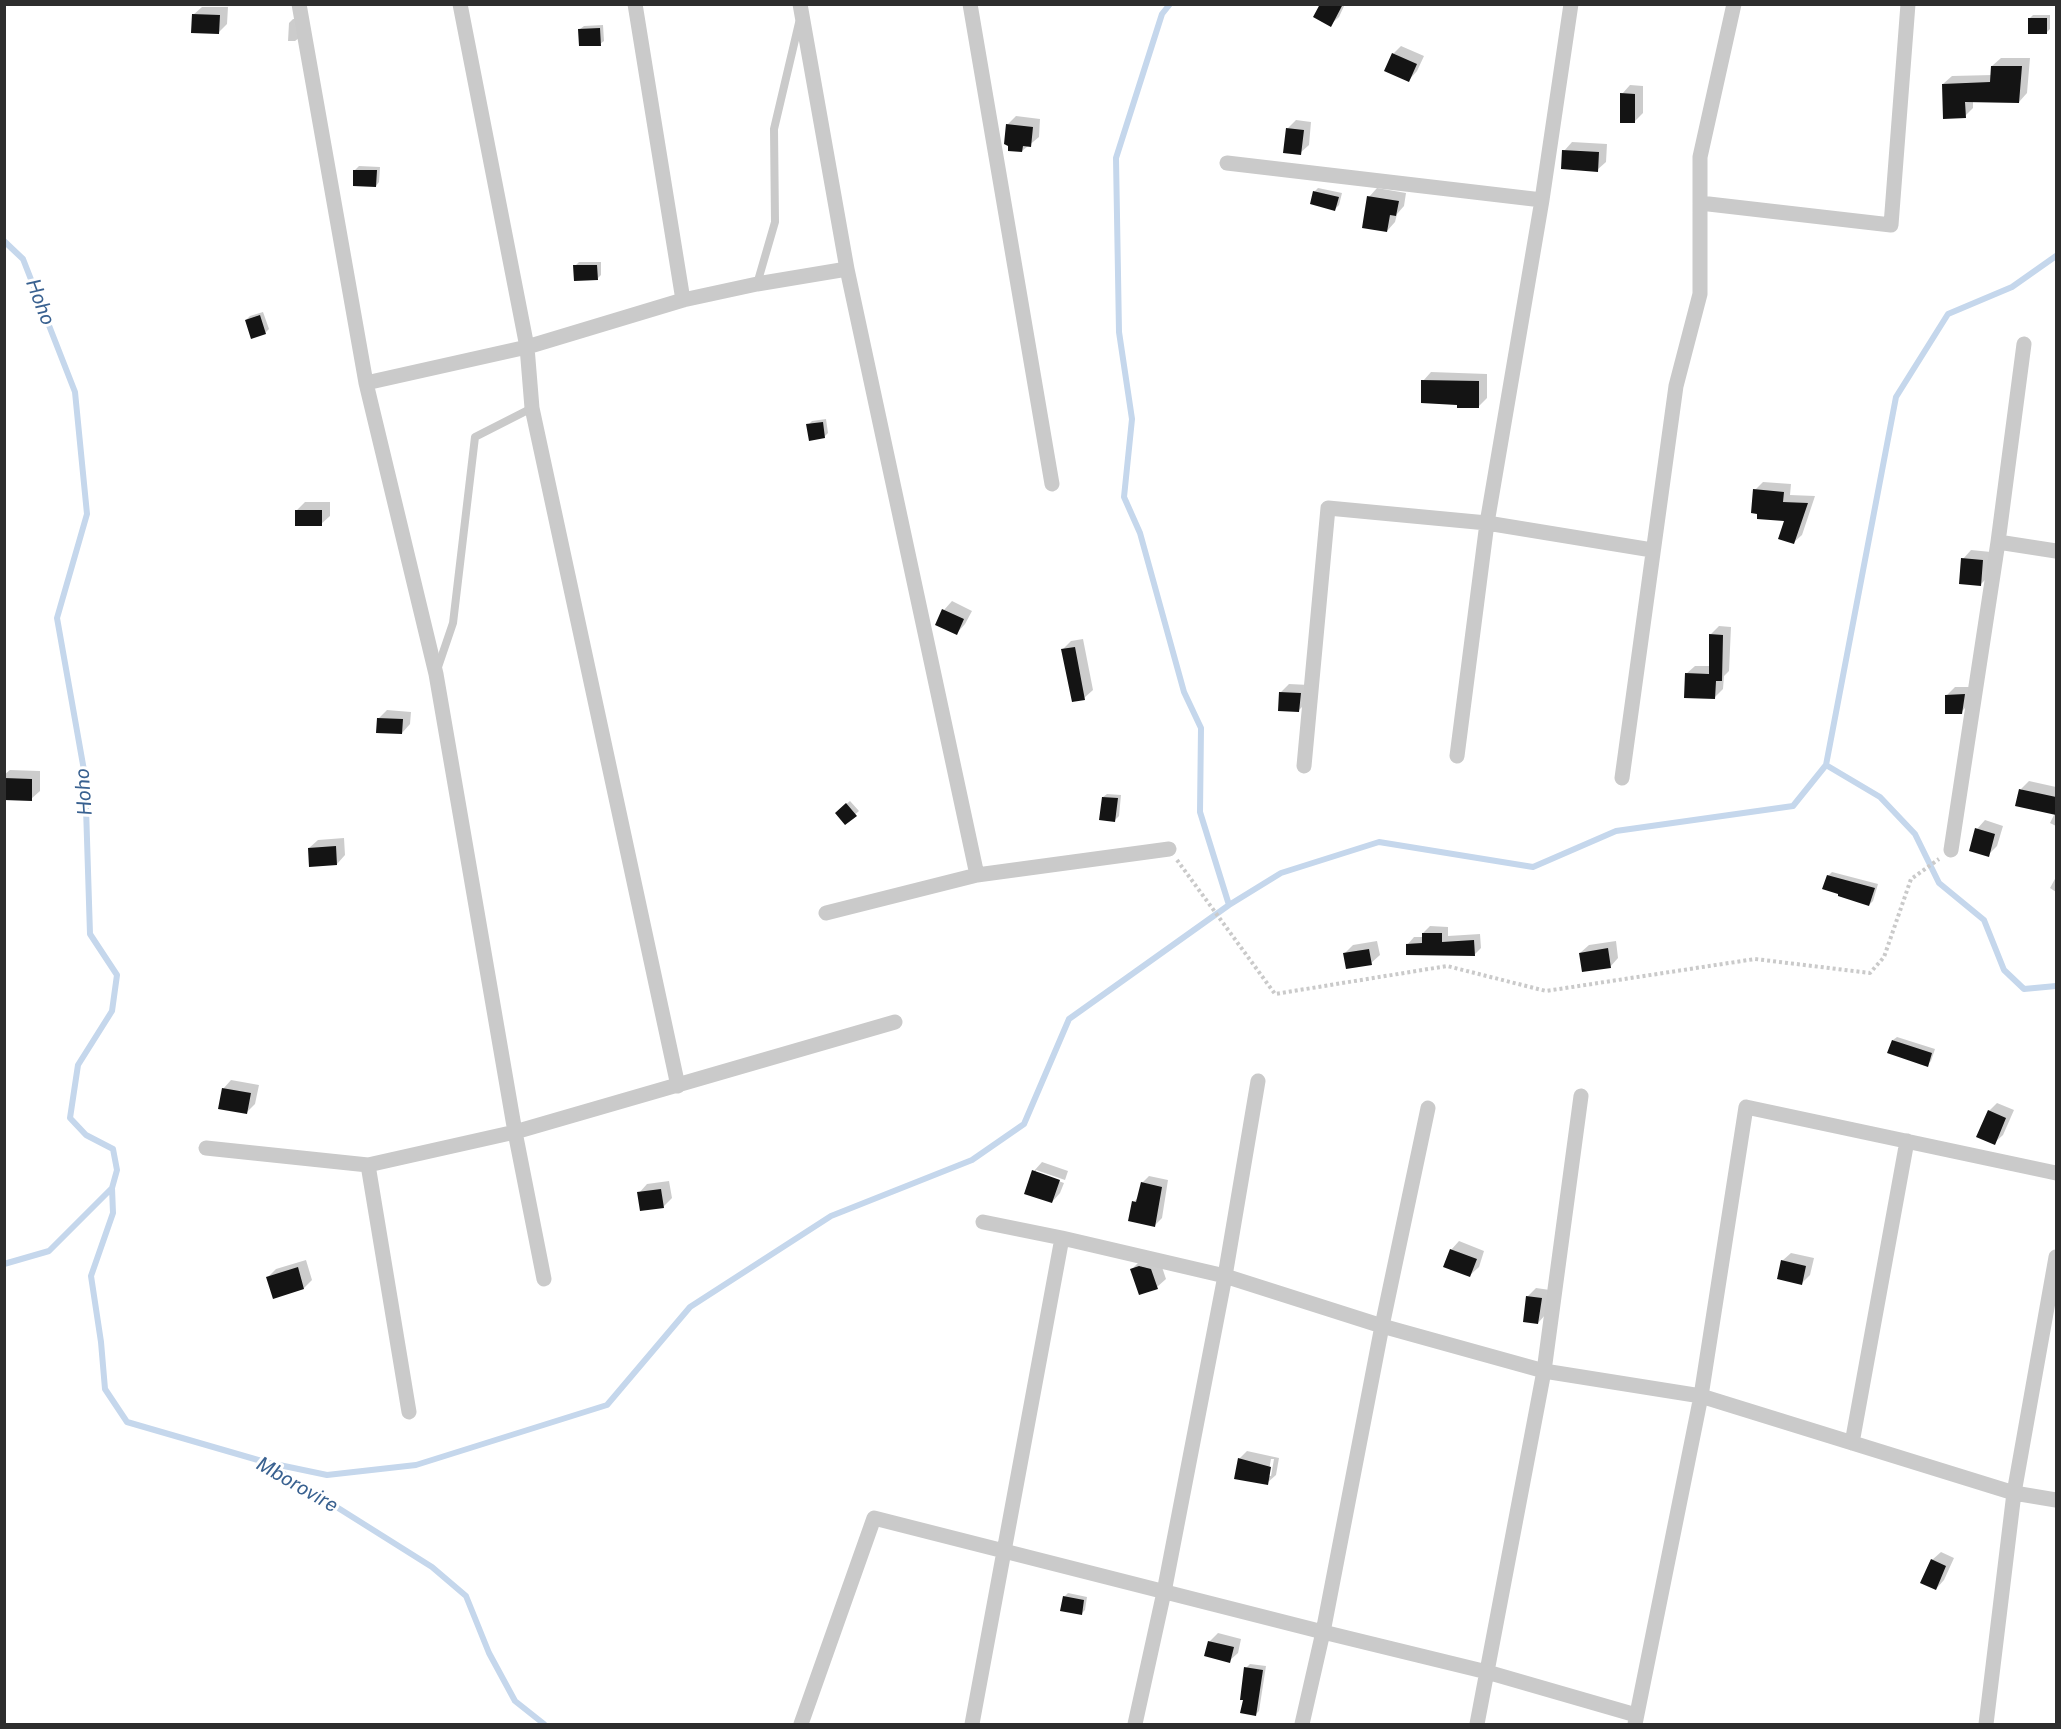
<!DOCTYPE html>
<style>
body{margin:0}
#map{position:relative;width:2061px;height:1729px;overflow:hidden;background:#fff;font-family:"Public Sans",sans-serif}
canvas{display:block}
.frame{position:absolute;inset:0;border:6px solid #2d2d2d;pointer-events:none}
</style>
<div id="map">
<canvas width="2061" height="1729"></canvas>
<div class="frame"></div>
</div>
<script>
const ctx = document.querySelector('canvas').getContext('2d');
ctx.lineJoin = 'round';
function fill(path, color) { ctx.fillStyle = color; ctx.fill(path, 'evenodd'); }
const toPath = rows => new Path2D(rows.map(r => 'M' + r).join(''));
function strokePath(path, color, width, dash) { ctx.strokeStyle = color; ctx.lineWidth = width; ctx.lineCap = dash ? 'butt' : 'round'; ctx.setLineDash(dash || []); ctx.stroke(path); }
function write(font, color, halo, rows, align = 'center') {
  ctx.font = font + ' "Public Sans",sans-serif'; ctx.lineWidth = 6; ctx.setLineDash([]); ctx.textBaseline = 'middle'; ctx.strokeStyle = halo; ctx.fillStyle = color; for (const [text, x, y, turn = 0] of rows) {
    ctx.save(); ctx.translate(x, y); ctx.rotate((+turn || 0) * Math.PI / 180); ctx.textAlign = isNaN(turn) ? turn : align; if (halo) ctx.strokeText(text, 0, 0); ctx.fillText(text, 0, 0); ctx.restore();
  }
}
fill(toPath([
 [1321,4,1345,4,1339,17,1330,25],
 [202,7,228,7,227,24,218,33,193,15],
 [2033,15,2050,15,2050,29,2046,33,2029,19],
 [293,19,296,19,299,38,295,41,288,41,289,23],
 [603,25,604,41,600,44,580,29,584,26],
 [1401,46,1424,56,1417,71,1409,80,1393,54],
 [2001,58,2030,58,2027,93,2019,102,1973,101,1973,108,1965,116,1943,84,1952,76,1992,75,1992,66],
 [1630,85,1643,86,1643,113,1635,121,1622,94],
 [1016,116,1040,119,1039,137,1022,151,1007,125],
 [1296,120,1311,122,1309,145,1300,153,1287,129],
 [1572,142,1607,144,1606,162,1597,170,1564,151],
 [359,166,380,167,379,182,376,186,355,170],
 [1318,188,1342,193,1339,205,1335,209,1312,203,1315,191],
 [1377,188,1406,193,1404,206,1397,214,1395,222,1387,231,1369,197],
 [579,262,601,262,601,275,597,279,575,266],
 [263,312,269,329,265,333,246,320,250,316],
 [1431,372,1487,374,1487,398,1478,407,1459,403,1423,381],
 [826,419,828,433,824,437,808,425,812,421],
 [1763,482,1791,484,1790,495,1815,496,1802,535,1794,542,1786,520,1755,490],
 [305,502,330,502,330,516,321,524,296,511],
 [1971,550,1991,552,1989,576,1981,584,1963,559],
 [952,601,972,611,965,624,957,633,944,610],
 [1719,626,1731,627,1729,671,1724,676,1723,689,1715,697,1686,674,1695,666,1710,666,1710,635],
 [1083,639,1093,690,1084,698,1062,650,1071,641],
 [1289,684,1309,685,1307,702,1299,710,1280,693],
 [1955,687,1972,687,1970,703,1961,712,1946,696],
 [387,710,411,712,410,724,402,733,378,719],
 [10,770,40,771,40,791,31,799,4,799,4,775],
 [2029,781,2056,787,2056,826,2050,823,2055,813,2021,789],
 [1107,794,1121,795,1119,816,1115,820,1103,797],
 [850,801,859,811,845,823,840,809],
 [1985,820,2003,826,1997,846,1988,855,1977,829],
 [344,838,345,855,337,864,309,848,318,840],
 [1832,872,1878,884,1873,901,1869,905,1828,876],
 [2056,877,2056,892,2050,888],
 [1430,926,1448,927,1448,936,1480,934,1481,948,1474,955,1408,944,1414,937,1423,937,1423,933],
 [1377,941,1380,955,1371,963,1345,953,1353,945],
 [1616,941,1618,958,1610,967,1580,953,1589,945],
 [1897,1037,1935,1049,1931,1061,1927,1065,1893,1040],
 [231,1080,259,1085,255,1104,247,1112,223,1089],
 [1997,1103,2014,1110,2003,1135,1994,1143,1989,1111],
 [1042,1162,1068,1171,1065,1180,1036,1170,1036,1173,1064,1183,1060,1193,1052,1202,1034,1171],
 [1149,1176,1168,1180,1162,1218,1155,1225,1134,1202,1139,1196,1142,1183],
 [669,1181,672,1198,663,1207,639,1193,647,1184],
 [1459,1241,1484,1251,1479,1267,1470,1275,1451,1250],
 [1791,1253,1814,1258,1810,1275,1802,1283,1782,1261],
 [306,1260,312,1280,304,1288,268,1277,276,1269],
 [1140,1261,1160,1261,1166,1279,1157,1287,1140,1293,1132,1269],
 [1536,1288,1550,1290,1546,1314,1538,1323,1527,1297],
 [1247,1451,1279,1458,1276,1475,1267,1483,1239,1459],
 [1271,1459,1274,1459,1271,1476,1268,1476],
 [1941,1552,1954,1558,1944,1580,1936,1589,1932,1560],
 [1068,1593,1087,1597,1085,1610,1081,1614,1064,1597],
 [1218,1633,1241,1639,1238,1653,1229,1661,1209,1642],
 [1250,1664,1266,1666,1259,1711,1255,1715,1245,1698,1246,1668]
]), '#0003');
strokePath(toPath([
 [1170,4,1162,14,1116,158,1119,332,1132,419,1124,497,1140,533,1184,692,1201,728,1200,812,1229,905],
 [4,241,23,259,75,392,87,514,57,618,85,776,90,934,117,975,112,1011,78,1065,70,1118,86,1135,113,1149,117,1170,112,1188,49,1251,4,1264],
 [1826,765,1880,797,1915,834,1939,883,1984,920,2004,970,2024,989,2056,986],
 [112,1188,113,1213,91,1276,101,1342,105,1389,127,1422,265,1462,432,1567,466,1596,489,1653,515,1701,544,1724],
 [265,1462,327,1475,416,1465,607,1405,690,1307,831,1216,972,1160,1024,1124,1069,1019,1229,905,1281,873,1379,842,1533,867,1616,831,1793,806,1826,765,1896,397,1948,314,2012,287,2056,256]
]), '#c5d7ec', 6);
fill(toPath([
 [1320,4,1343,4,1331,27,1313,17],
 [192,14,220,15,219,34,191,33],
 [2028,18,2047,18,2047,34,2028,34],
 [600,28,601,46,579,46,578,29],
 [1392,53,1417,64,1409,82,1384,71],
 [1991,66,2022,66,2019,103,1965,102,1966,118,1943,119,1942,84,1990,82],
 [1620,93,1635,94,1635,123,1620,123],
 [1006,124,1033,127,1031,147,1023,146,1022,152,1008,151,1008,146,1004,144],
 [1286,128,1304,130,1301,155,1283,153],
 [1562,150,1599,152,1598,172,1561,169],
 [353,170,377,170,376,187,353,186],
 [1313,191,1339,197,1335,211,1310,204],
 [1367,196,1399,201,1396,216,1390,215,1387,232,1362,228],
 [573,265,597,265,598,280,574,281],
 [260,315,266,334,251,339,245,320],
 [1421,380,1479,381,1479,408,1457,408,1457,405,1421,403],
 [823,422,825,438,809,441,806,424],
 [1753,489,1784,492,1783,502,1808,503,1794,544,1778,539,1784,521,1757,519,1757,514,1751,513],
 [295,510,322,510,322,526,295,526],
 [1961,558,1983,560,1981,586,1959,584],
 [942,609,964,619,957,635,935,625],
 [1709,634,1723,635,1722,681,1716,681,1715,699,1684,698,1685,673,1709,674],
 [1075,647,1085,700,1072,702,1061,649],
 [1279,692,1301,693,1299,712,1278,711],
 [1965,694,1962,714,1945,714,1945,695],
 [377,718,403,719,402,734,376,733],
 [4,778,32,779,32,801,4,800],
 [2019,789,2056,797,2056,815,2015,806],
 [1102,797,1118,798,1115,822,1099,820],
 [846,803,857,816,845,825,835,813],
 [1975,828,1995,834,1989,857,1969,851],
 [336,846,337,865,309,867,308,848],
 [1827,875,1875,888,1869,906,1838,896,1838,894,1822,889],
 [1422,933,1442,933,1442,942,1474,940,1475,956,1406,955,1406,944,1422,943],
 [1608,948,1611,968,1582,972,1579,953],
 [1369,949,1372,965,1346,969,1343,953],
 [1892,1040,1932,1053,1928,1067,1887,1053],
 [222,1088,251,1093,247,1114,218,1109],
 [1988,1110,2006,1118,1995,1145,1976,1137],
 [1032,1170,1060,1180,1052,1203,1024,1194],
 [1141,1182,1162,1187,1155,1227,1128,1221,1132,1201,1136,1202],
 [661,1189,664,1208,640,1211,637,1192],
 [1450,1249,1477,1259,1470,1277,1443,1267],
 [1781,1260,1806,1266,1802,1285,1777,1279],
 [1139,1266,1151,1269,1158,1289,1139,1295,1130,1269],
 [298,1267,304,1289,273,1299,266,1277],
 [1526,1296,1542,1298,1538,1324,1523,1322],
 [1238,1458,1271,1467,1268,1485,1234,1479],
 [1931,1559,1946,1566,1936,1590,1920,1583],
 [1063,1596,1084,1600,1082,1615,1060,1611],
 [1208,1641,1234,1647,1230,1663,1204,1656],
 [1244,1667,1263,1670,1256,1716,1240,1713,1243,1700,1240,1700]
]), '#141414');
strokePath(toPath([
 [1177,860,1275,994,1447,966,1546,991,1755,959,1870,973,1884,957,1911,879,1939,859]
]), '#cacaca', 4, [3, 3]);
strokePath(toPath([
 [757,284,775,222,774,129,799,23],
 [437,670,453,623,475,437,532,408]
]), '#cacaca', 8);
strokePath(toPath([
 [299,4,366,383,436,674,515,1132,544,1279],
 [460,4,527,347,532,408,678,1086],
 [635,4,683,300],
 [800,4,847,269,977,875],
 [970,4,1052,484],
 [1227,163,1542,200],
 [1700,203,1891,225,1908,4],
 [366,383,527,347,683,300,757,284,847,269],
 [1998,542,2056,551],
 [1457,756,1487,523,1542,200,1571,4],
 [1304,766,1328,508,1487,523,1652,550],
 [1622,778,1676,386,1700,294,1700,157,1734,4],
 [1951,850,1998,542,2024,344],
 [826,913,977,875,1169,849],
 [206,1148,368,1165,515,1132,895,1022],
 [368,1165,409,1412],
 [983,1222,1062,1238,1225,1276,1382,1326,1544,1371,1701,1396,2014,1493,2056,1500],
 [1852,1443,1907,1141],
 [801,1724,874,1518,1323,1632,1487,1672,1636,1715],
 [972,1724,1062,1238],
 [1135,1724,1164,1592,1225,1276,1258,1081],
 [1302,1724,1323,1632,1382,1326,1428,1108],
 [1477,1724,1544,1371,1581,1096],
 [1635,1724,1701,1396,1746,1107,2056,1173],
 [1986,1724,2014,1493,2056,1257]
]), '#cacaca', 15);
write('italic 20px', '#396190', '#fff', [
 ["Hoho",40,302,69],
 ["Hoho",84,792,-94],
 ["Mborovire",297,1485,30]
]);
</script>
